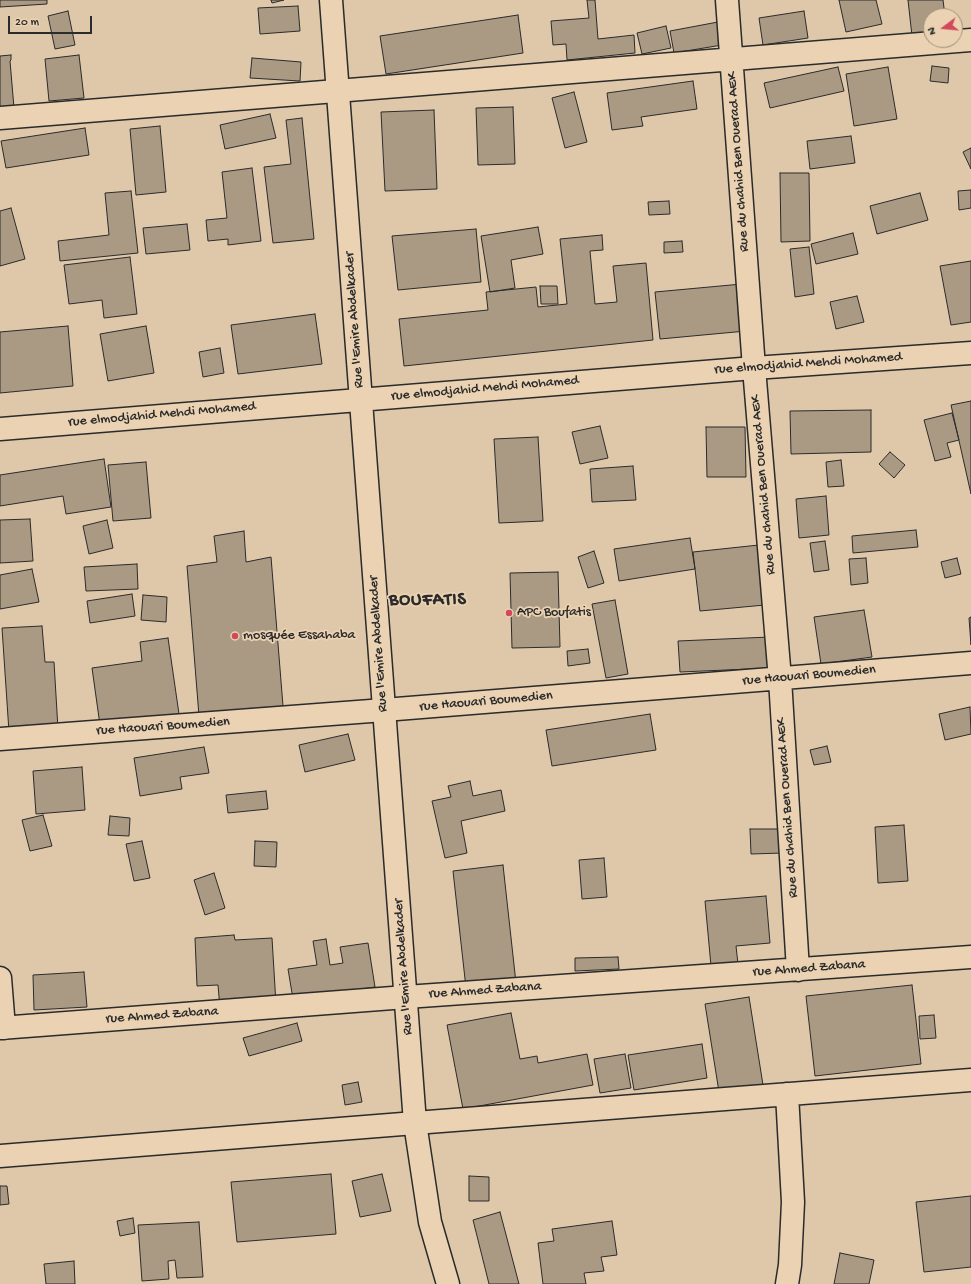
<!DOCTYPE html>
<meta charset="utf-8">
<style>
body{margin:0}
#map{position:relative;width:971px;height:1284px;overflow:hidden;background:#dfc8aa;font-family:"Gochi Hand",sans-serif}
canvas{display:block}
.north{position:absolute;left:923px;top:8px;width:40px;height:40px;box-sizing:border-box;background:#ead2b2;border:1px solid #9e8f7c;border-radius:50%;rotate:254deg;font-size:11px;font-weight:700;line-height:16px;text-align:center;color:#2b2b2b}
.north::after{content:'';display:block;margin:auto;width:14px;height:18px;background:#d1495b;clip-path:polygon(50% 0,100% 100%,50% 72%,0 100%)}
.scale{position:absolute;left:8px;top:16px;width:84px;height:18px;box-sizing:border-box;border:2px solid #2b2b2b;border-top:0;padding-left:5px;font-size:12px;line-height:14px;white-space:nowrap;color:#2b2b2b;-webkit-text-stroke:3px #ead2b2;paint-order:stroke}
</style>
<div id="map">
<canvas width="971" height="1284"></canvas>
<div class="north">N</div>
<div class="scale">20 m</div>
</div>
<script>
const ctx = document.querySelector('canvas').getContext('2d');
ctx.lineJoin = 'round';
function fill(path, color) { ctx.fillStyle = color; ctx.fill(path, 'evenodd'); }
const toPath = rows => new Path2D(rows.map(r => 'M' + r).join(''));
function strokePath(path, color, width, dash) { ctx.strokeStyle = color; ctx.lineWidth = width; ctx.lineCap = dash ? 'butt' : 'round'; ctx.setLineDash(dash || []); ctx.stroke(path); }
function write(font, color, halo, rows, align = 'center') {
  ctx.font = font + ' "Gochi Hand",sans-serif'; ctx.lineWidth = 3.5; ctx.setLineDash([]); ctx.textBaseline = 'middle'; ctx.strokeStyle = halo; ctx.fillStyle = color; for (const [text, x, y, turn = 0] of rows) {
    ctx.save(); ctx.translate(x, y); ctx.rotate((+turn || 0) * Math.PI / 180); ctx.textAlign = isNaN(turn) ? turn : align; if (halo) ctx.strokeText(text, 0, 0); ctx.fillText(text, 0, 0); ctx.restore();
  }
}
const building = toPath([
 [0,0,47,0,47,4,0,7,0,0],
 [271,0,284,0,272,3,271,0],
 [587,0,595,0,598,39,634,35,635,53,567,60,566,44,553,45,551,21,589,18,587,0],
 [839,0,876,0,882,24,846,32,839,0],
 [908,0,943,0,945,16,931,16,931,34,912,36,908,0],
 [298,6,300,31,260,34,258,8,298,6],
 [68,11,75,45,55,49,48,16,68,11],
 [804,11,808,38,763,45,759,18,804,11],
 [518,15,523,53,386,74,380,36,518,15],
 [718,22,722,45,674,53,670,31,718,22],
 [666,26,671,48,642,54,637,33,666,26],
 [11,55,11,60,10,61,14,108,0,109,0,56,11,55],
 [79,55,84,98,49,101,45,59,79,55],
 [252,58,301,62,300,81,250,78,252,58],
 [932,66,949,68,948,83,930,81,932,66],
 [838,67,844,91,770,108,764,83,838,67],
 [888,67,897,119,854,126,846,74,888,67],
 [693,81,697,109,641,117,643,126,612,130,607,93,693,81],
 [574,92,587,142,565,148,552,98,574,92],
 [513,107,515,164,478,165,476,108,513,107],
 [434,110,437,189,385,191,381,112,434,110],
 [270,114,276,138,225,149,220,125,270,114],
 [302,118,314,239,273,243,264,167,291,164,286,120,302,118],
 [160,126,166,192,136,195,130,129,160,126],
 [85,128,89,155,6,168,1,141,85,128],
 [851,136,855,163,810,169,807,141,851,136],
 [971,148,971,169,963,152,971,148],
 [252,168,261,241,228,245,228,239,208,241,206,220,227,218,222,172,252,168],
 [780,173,809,173,810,241,781,242,780,173],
 [971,190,971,208,959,210,958,191,971,190],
 [131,191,138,253,60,261,58,241,109,235,105,193,131,191],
 [920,193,928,220,877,234,870,206,920,193],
 [669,201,670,214,649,215,648,202,669,201],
 [11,208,25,259,0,266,0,211,11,208],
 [187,224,190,250,146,254,143,228,187,224],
 [538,227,543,254,511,260,515,288,490,292,481,236,538,227],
 [476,229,481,282,398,290,392,236,476,229],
 [853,233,858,254,816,264,811,244,853,233],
 [602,235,603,250,590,251,595,304,617,302,613,266,646,263,653,340,404,366,399,319,488,310,486,292,536,287,538,307,567,304,560,239,602,235],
 [682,241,683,252,664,253,664,242,682,241],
 [809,247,814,294,795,297,790,249,809,247],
 [130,257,137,314,104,318,102,300,69,304,64,265,130,257],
 [971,261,971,322,951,325,940,266,971,261],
 [742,284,746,331,660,339,655,292,742,284],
 [540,286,557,286,558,304,541,304,540,286],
 [857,296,864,322,836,329,830,302,857,296],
 [315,314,322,364,238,374,231,325,315,314],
 [68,326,73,386,0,393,0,332,68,326],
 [146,326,154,373,108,381,100,334,146,326],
 [220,348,224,373,203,377,199,352,220,348],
 [971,401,971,494,951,405,971,401],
 [871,410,871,452,791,454,790,411,871,410],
 [952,413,959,440,947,443,951,457,935,461,924,420,952,413],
 [600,426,608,458,580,464,572,432,600,426],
 [706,427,745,427,746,477,707,477,706,427],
 [538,437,543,521,499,523,494,439,538,437],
 [890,452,905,465,894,478,879,464,890,452],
 [104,459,111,507,66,514,63,496,0,506,0,475,104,459],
 [841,460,844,486,828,487,826,462,841,460],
 [146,462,151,518,113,521,108,465,146,462],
 [633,466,636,500,592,502,590,469,633,466],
 [826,496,829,535,799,538,796,499,826,496],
 [30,519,33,561,0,563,0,520,30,519],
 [107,520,113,548,89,554,83,526,107,520],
 [916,530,918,547,853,553,852,536,916,530],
 [244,531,246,562,271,557,283,706,199,716,187,566,217,562,214,536,244,531],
 [690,538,695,569,619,581,614,549,690,538],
 [825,541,829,570,814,572,810,543,825,541],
 [759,545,765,605,700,611,693,552,759,545],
 [594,551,604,583,588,588,578,557,594,551],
 [866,558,868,583,851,585,849,559,866,558],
 [957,558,961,574,945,578,941,562,957,558],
 [137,564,138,589,86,591,84,567,137,564],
 [32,569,39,602,0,609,0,575,32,569],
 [558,572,560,647,512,648,510,573,558,572],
 [132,594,135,616,90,623,87,601,132,594],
 [143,595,167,597,166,622,141,620,143,595],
 [615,600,628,674,606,678,592,604,615,600],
 [864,610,872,657,821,664,814,617,864,610],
 [971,617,971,645,969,618,971,617],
 [42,626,45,662,54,662,58,729,9,732,2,628,42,626],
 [770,637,772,668,680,672,678,641,770,637],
 [168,638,179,714,100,725,92,668,142,661,140,642,168,638],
 [588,649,590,663,568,666,567,651,588,649],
 [970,707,971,734,945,740,939,714,970,707],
 [650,714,656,750,552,766,546,730,650,714],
 [348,734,355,760,305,772,299,745,348,734],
 [827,746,831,762,814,765,810,750,827,746],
 [204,747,209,773,180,777,182,789,140,796,134,758,204,747],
 [82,767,85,810,36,814,33,771,82,767],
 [470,781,473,796,501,790,505,811,461,821,467,853,445,858,432,801,451,797,448,786,470,781],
 [266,791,268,809,228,813,226,795,266,791],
 [43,815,52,846,30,851,22,820,43,815],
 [110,816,130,818,129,836,108,835,110,816],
 [904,825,908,881,878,883,875,827,904,825],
 [750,829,782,829,783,853,751,854,750,829],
 [142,841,150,878,134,881,126,844,142,841],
 [255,841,277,842,276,867,254,866,255,841],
 [604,858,607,897,582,899,579,860,604,858],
 [503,865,516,983,466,988,453,871,503,865],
 [214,873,225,908,205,915,194,880,214,873],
 [766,896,770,943,736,946,738,964,711,966,705,901,766,896],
 [234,935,235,940,272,938,276,1004,220,1008,218,985,197,986,195,938,234,935],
 [326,939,330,965,343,963,340,947,368,943,375,987,293,999,288,969,317,965,313,941,326,939],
 [618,957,619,969,575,971,575,958,618,957],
 [84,972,87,1007,34,1010,33,975,84,972],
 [912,985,921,1064,815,1076,806,996,912,985],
 [749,997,763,1085,719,1092,705,1004,749,997],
 [511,1013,520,1059,537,1056,538,1063,587,1054,593,1085,463,1109,447,1025,511,1013],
 [934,1015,936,1038,920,1039,919,1016,934,1015],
 [297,1023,302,1041,249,1056,243,1038,297,1023],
 [702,1044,707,1078,634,1090,628,1055,702,1044],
 [625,1054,631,1088,600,1093,594,1059,625,1054],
 [358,1082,362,1102,345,1105,342,1085,358,1082],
 [331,1174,336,1234,237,1242,231,1182,331,1174],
 [382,1174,391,1211,360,1217,352,1181,382,1174],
 [469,1176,489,1177,489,1201,469,1201,469,1176],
 [0,1186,7,1186,9,1204,0,1205,0,1186],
 [971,1196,971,1267,924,1272,916,1202,971,1196],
 [500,1212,519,1284,489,1284,473,1220,500,1212],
 [133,1218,135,1233,120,1236,117,1221,133,1218],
 [612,1221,617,1255,601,1257,604,1271,584,1273,586,1284,543,1284,538,1243,554,1241,552,1229,612,1221],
 [199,1222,203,1277,177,1278,175,1260,168,1261,169,1279,142,1281,138,1225,199,1222],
 [840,1253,874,1260,869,1284,834,1284,840,1253],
 [74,1261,75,1284,46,1284,44,1264,74,1261]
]);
fill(building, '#aa9a84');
strokePath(building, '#2b2b2b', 1);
const street = toPath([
 [727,0,754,368,780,679,798,970],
 [0,118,971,40],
 [0,739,384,710,971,663],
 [0,978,4,1028],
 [0,1028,406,997,971,957],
 [0,1156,415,1123,971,1080],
 [787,1284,790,1265,793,1202,787,1094]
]);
const secondary = toPath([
 [331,0,415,1123,430,1222,448,1284],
 [0,429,754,368,971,353]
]);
strokePath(street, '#2b2b2b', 25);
strokePath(secondary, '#2b2b2b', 25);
strokePath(street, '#ead2b2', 22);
strokePath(secondary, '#ead2b2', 22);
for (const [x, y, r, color] of [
 [509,613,4,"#d1495b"],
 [235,636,4,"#d1495b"]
]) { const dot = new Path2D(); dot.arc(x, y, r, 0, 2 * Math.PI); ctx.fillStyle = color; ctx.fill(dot); strokePath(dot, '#ead2b2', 1.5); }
write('14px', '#2b2b2b', '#ead2b2', [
 ["Rue du chahid Ben Ouerad AEK",739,162,-94],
 ["Rue l'Emire Abdelkader",355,320,-94],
 ["rue elmodjahid Mehdi Mohamed",808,364,-4],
 ["rue elmodjahid Mehdi Mohamed",485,389,-5],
 ["rue elmodjahid Mehdi Mohamed",162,415,-5],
 ["Rue du chahid Ben Ouerad AEK",764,485,-95],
 ["Rue l'Emire Abdelkader",379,644,-94],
 ["rue Haouari Boumedien",809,676,-5],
 ["rue Haouari Boumedien",486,702,-5],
 ["rue Haouari Boumedien",163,727,-4],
 ["Rue du chahid Ben Ouerad AEK",788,808,-94],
 ["Rue l'Emire Abdelkader",404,967,-94],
 ["rue Ahmed Zabana",809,969,-4],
 ["rue Ahmed Zabana",485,991,-4],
 ["rue Ahmed Zabana",162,1016,-4]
]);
write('14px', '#2b2b2b', '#ead2b2', [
 ["APC Boufatis",517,613],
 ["mosquée Essahaba",243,636]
], 'left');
ctx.letterSpacing = '1px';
write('bold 18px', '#2b2b2b', '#ead2b2', [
 ["BOUFATIS",428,601]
]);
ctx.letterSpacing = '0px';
</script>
